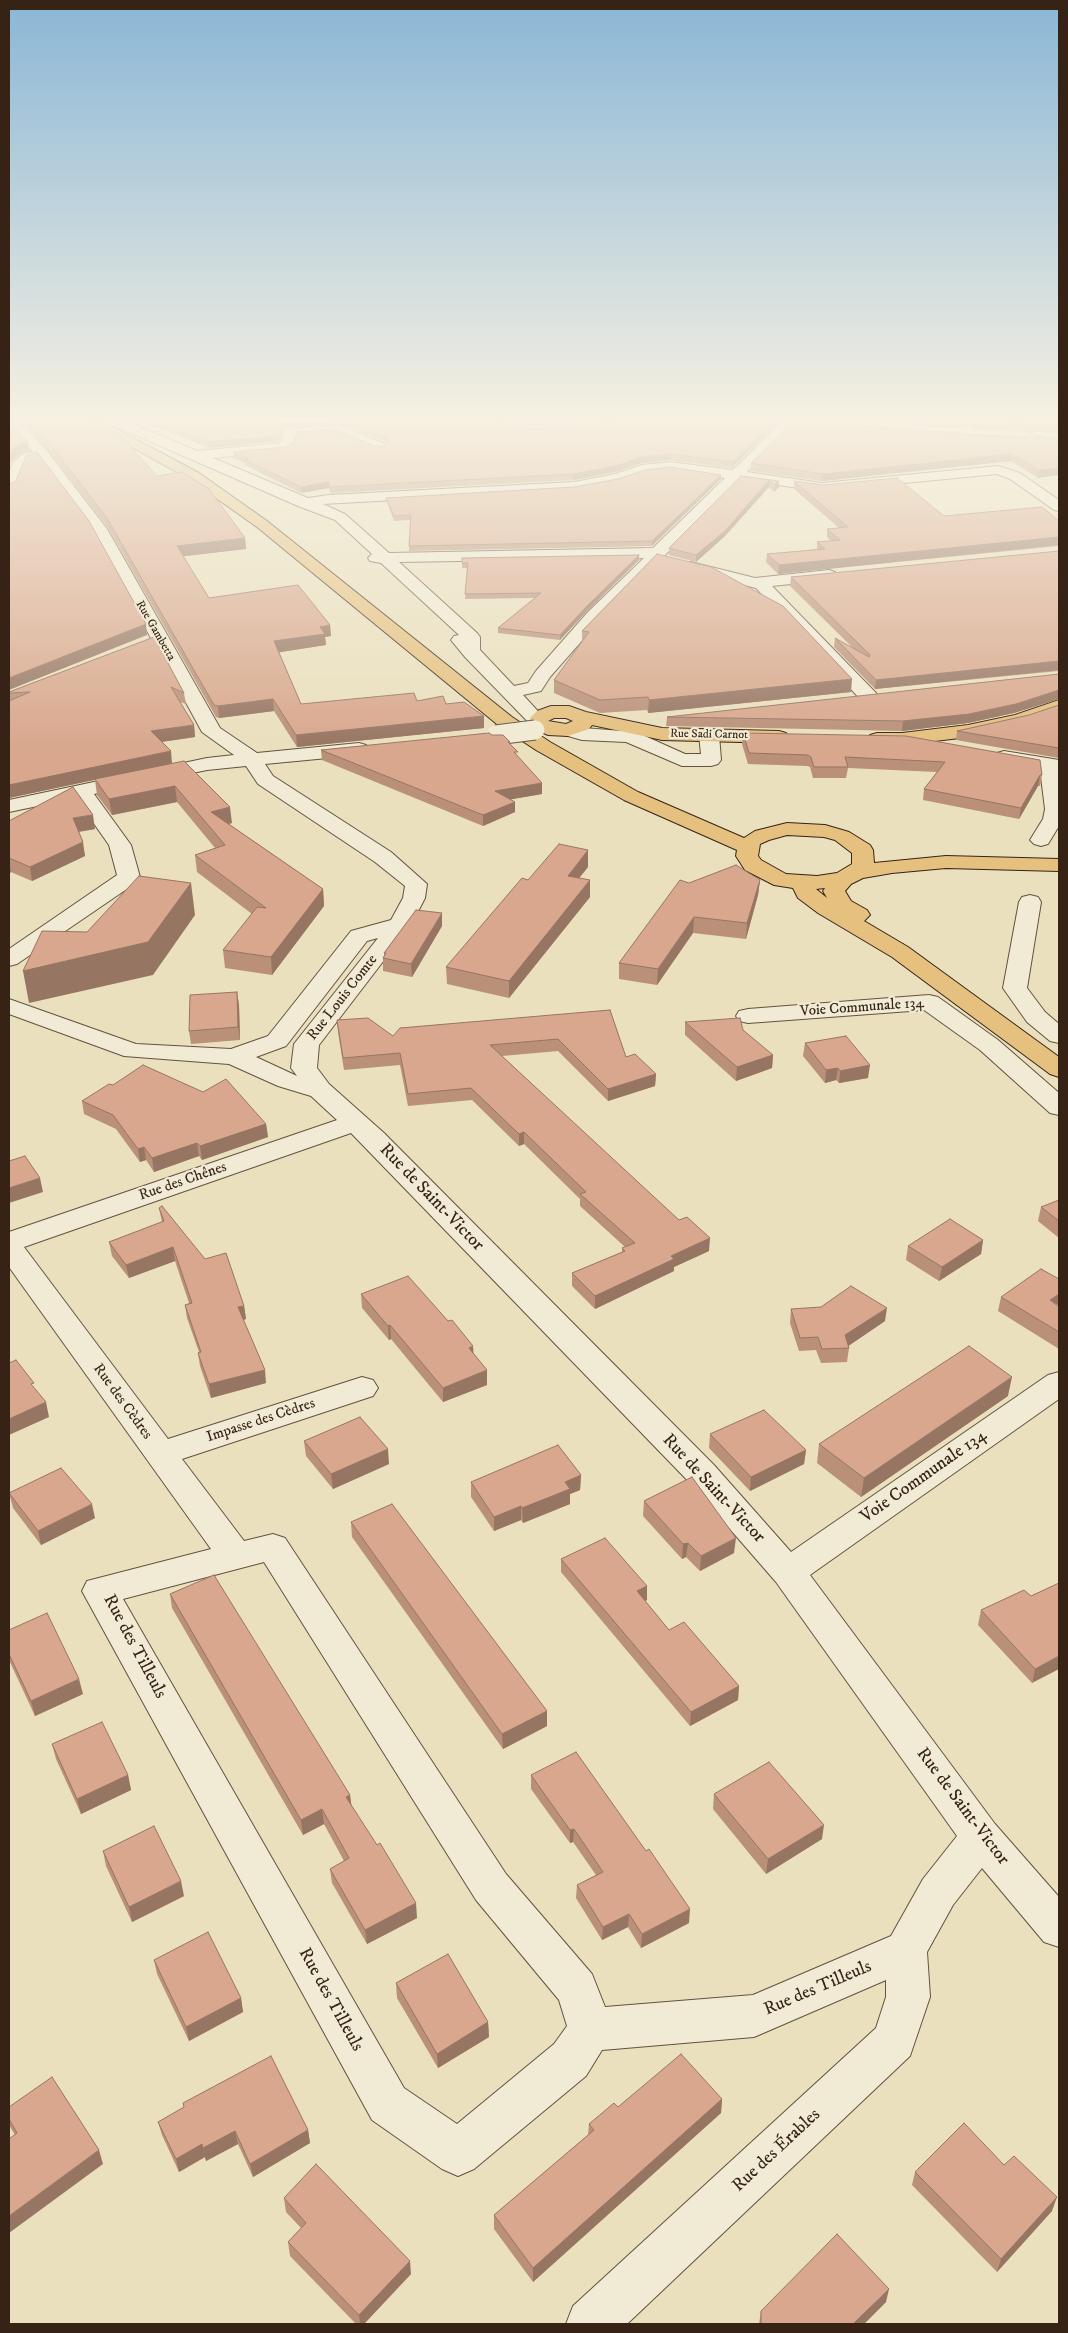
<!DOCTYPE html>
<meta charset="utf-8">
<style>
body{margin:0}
#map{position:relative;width:1068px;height:2333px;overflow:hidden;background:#eae0be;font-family:"IM FELL DW Pica",serif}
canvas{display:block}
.frame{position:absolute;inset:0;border:10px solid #362315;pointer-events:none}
</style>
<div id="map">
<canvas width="1068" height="2333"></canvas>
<div class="frame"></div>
</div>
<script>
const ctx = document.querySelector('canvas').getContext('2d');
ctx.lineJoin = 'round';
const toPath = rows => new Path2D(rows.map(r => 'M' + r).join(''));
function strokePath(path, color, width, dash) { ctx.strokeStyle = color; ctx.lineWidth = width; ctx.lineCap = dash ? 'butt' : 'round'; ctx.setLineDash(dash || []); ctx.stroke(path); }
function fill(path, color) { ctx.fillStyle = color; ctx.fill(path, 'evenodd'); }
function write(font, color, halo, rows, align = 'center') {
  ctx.font = font + ' "IM FELL DW Pica",serif'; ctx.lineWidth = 4.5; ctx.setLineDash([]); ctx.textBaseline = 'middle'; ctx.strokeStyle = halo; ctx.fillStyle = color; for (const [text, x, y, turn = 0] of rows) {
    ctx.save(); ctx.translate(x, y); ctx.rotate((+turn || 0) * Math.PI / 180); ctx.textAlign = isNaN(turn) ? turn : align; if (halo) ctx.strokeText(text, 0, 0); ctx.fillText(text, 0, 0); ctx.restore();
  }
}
const minor = toPath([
 [9,422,20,422,47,451,107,529,220,728,257,753,359,743,366,745,369,749,366,753,359,755,265,764,273,776,391,852,427,884,425,898,411,925,319,1045,317,1068,329,1084,384,1133,714,1465,791,1552,1048,1375,1059,1372,1059,1399,810,1575,995,1824,1059,1897,1059,1947,1044,1942,982,1868,953,1905,927,1952,930,1997,910,2056,627,2324,566,2324,573,2306,876,2028,886,1997,886,1980,754,2037,602,2050,586,2076,474,2169,458,2176,442,2169,372,2120,82,1591,87,1581,211,1549,9,1267,9,1232,337,1120,311,1096,278,1086,229,1064,124,1056,9,1014,9,999,136,1044,231,1049,268,1036,351,931,391,920,403,898,405,886,375,862,258,784,246,766,207,770,94,794,131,845,140,877,137,882,17,964,9,966,9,949,117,875,109,845,76,798,9,812,9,800,207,758,234,755,202,732,92,530,39,459,26,464,16,490,9,494,9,473,13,462,23,454,33,452,9,426,9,422],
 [378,938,294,1044,291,1068,297,1076,256,1057,286,1046,367,941,378,938],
 [351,1133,690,1483,776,1582,957,1836,923,1879,891,1936,753,1995,605,2007,592,1974,506,1874,285,1538,273,1534,244,1541,182,1459,373,1396,378,1388,373,1380,362,1377,168,1439,24,1247,351,1133],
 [264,1562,476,1900,559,2000,567,2026,554,2044,457,2124,404,2088,123,1599,264,1562],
 [117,422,129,422,197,451,280,443,285,429,338,425,385,444,387,447,380,451,375,450,336,433,296,436,293,447,286,451,213,458,308,498,328,495,574,482,615,474,642,465,670,462,733,470,782,422,796,422,747,472,822,483,998,466,1020,473,1059,500,1059,511,1054,510,1010,479,997,474,822,491,740,480,600,620,550,677,541,691,523,695,547,721,545,725,538,727,531,725,465,657,451,640,454,636,459,635,381,563,370,561,368,558,372,554,335,520,298,506,117,427,117,422],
 [670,470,725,478,653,548,389,553,345,514,323,504,574,490,618,482,644,473,670,470],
 [644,558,588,612,536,671,528,683,514,686,480,650,480,637,477,633,399,562,644,558],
 [496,422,536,425,565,422,614,422,608,426,536,433,515,431,496,422],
 [1007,422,1026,422,1059,434,1059,442,1008,425,1007,422],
 [691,562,755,578,829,570,835,572,837,575,835,578,829,580,772,586,876,693,878,697,876,701,862,701,756,588,685,570,683,567,685,564,691,562],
 [568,724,583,728,636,732,685,754,701,754,699,735,702,731,709,729,716,731,719,735,721,760,718,764,711,766,682,766,626,742,582,740,561,734,558,730,561,726,568,724],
 [1004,751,1059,760,1059,826,1048,844,1041,846,1034,844,1030,840,1043,819,1045,809,1040,769,997,761,994,757,997,753,1004,751],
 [1030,895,1038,897,1041,902,1027,988,1045,1012,1059,1024,1059,1043,1050,1041,1027,1022,1003,988,1019,902,1022,897,1030,895],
 [929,995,938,997,998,1040,1059,1093,1059,1115,1050,1113,980,1050,924,1010,748,1023,739,1021,736,1016,739,1011,748,1009,929,995]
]);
const major = toPath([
 [87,422,103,422,199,473,267,521,512,717,550,742,638,792,744,838,755,831,787,823,825,825,849,832,870,845,873,850,874,863,946,856,1059,859,1059,871,946,868,892,873,863,878,851,884,845,891,851,901,867,910,870,915,864,921,908,947,1059,1057,1059,1077,1050,1074,892,957,818,913,798,898,793,888,774,885,745,870,736,856,737,850,624,800,536,750,498,725,257,527,189,479,87,422],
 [787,835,824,837,835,840,852,853,852,864,837,873,817,876,786,874,761,860,758,856,760,844,769,840,787,835],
 [825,888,823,891,827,898,816,889,825,888],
 [1059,700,1059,712,1027,723,968,737,902,745,877,745,870,743,867,739,870,735,877,733,902,733,968,725,1015,715,1059,700],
 [551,706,569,706,586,712,662,728,779,731,786,733,789,737,786,741,779,743,662,740,592,725,589,729,568,736,548,735,532,728,529,721,531,717,537,711,551,706],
 [554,718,566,718,573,721,566,724,548,721,554,718]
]);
strokePath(minor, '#63523f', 2);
strokePath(major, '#362315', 2);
fill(minor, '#f1ebd5');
fill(major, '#e5c07f');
const minorBridge = toPath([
 [496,735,535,730]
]);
strokePath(minorBridge, '#63523f', 21, []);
strokePath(minorBridge, '#f1ebd5', 19);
fill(toPath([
 [23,422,99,422,157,476,245,538,246,549,183,556,209,598,330,625,331,636,325,637,326,645,279,652,301,704,417,701,446,704,484,728,297,747,274,711,219,718,216,717,108,528,48,450],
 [144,422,506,422,514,427,536,429,779,422,732,468,670,460,642,463,615,472,574,480,330,493,329,488,301,493,245,465,245,463,233,458,233,452,374,446,381,447,386,443,386,442,338,423,285,427,279,441,209,448],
 [514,422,544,422,536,423],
 [906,422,964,422,968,425,968,429,905,424],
 [970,422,1033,424,1059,422,1059,434,1059,433,970,429],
 [996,436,1059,438,1038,478,1011,461,822,481,751,471,751,463],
 [721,475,721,479,652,546,409,551,410,520,394,521,387,502,386,498,574,487],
 [741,476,779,481,779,487,774,492,769,487,725,536,696,562,669,555,669,548],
 [794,481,944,516,1059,521,1059,546,778,574,766,562,767,554,817,549,817,542,831,541,827,537,827,529,839,528,794,489],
 [1059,551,1059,671,875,689,834,647,835,638,854,649,790,586,791,577],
 [657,554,851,692,648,713,647,710,600,713,554,693,554,680,582,641,582,631],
 [639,555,639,560,587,611,560,640,498,633,498,628,535,598,465,599,467,568,462,568,462,558],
 [154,637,184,693,186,704,180,702,194,725,195,737,162,742,172,763,232,823,229,824,323,889,324,906,272,975,225,968,223,950,252,914,197,872,195,855,215,848,177,802,112,815,97,795,95,780,9,798,9,692],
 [1059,674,1059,699,1014,713,968,723,902,731,666,726,667,717],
 [1059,705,1059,758,956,740,957,731,1029,715],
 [743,733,1042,775,1040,786,1038,786,1019,819,923,800,924,789,937,772,848,768,846,778,813,778,810,767,807,766,748,764,742,744],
 [492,735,510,742,510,745,542,794,511,799,515,812,483,826,322,760,321,750],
 [9,821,95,829,79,832,85,856,32,881,11,872,9,874],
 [588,867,579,878,590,880,590,897,509,998,447,984,446,967,528,880],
 [760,880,758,895,746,939,693,933,657,985,619,979,619,963,689,883],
 [442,926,412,977,383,971,383,958,384,957,384,953],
 [237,992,239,1005,240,1040,191,1044,189,1031],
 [610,1010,626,1057,656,1074,655,1086,608,1101,558,1051,502,1056,709,1251,674,1267,674,1271,595,1309,572,1286,572,1273,622,1252,622,1248,625,1247,580,1206,580,1199,524,1144,519,1146,472,1100,408,1106,400,1065,344,1070,338,1032,337,1020,393,1036],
 [685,1022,773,1055,772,1068,736,1081,685,1035],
 [805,1043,868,1078,839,1083,836,1080,825,1083,803,1056],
 [113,1085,266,1124,268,1137,202,1160,199,1156,154,1172,146,1160,140,1162,116,1129,84,1114,82,1101],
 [1059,1200,1059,1238,1038,1221,1041,1207],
 [159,1208,205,1259,244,1306,246,1319,243,1320,266,1383,211,1398,200,1366,198,1353,199,1352,187,1318,185,1305,189,1303,175,1261,129,1278,112,1256,109,1242,162,1222],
 [983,1240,981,1254,939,1281,906,1260,908,1246],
 [361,1294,474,1354,487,1385,443,1402,391,1339,389,1340,362,1308],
 [1001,1297,1059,1307,1059,1349,998,1311],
 [791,1309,885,1321,848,1346,849,1348,847,1362,821,1363,816,1350,799,1351,790,1323],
 [1008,1396,861,1497,817,1463,819,1444],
 [710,1434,806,1450,804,1464,750,1491,709,1448],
 [304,1441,389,1464,333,1489,306,1456],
 [581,1475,580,1490,570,1494,570,1504,523,1523,521,1520,494,1531,471,1497,471,1482],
 [9,1493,95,1518,41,1545,13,1508],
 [644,1501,734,1553,700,1571,686,1557,682,1559,643,1516],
 [351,1522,547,1726,503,1749,352,1537],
 [561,1559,647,1586,647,1600,645,1601,669,1630,739,1686,738,1700,690,1726,561,1572],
 [1059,1583,1032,1683,978,1625,981,1610,1031,1596],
 [170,1594,350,1795,351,1805,417,1918,367,1944,332,1883,330,1869,344,1861,324,1824,303,1835,172,1608],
 [9,1630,83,1694,35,1716,9,1660],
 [52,1744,128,1775,131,1790,81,1814,56,1759],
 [531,1775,689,1923,641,1948,628,1927,602,1940,576,1898,577,1885,596,1875,573,1842,570,1843,531,1789],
 [714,1794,822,1839,766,1874,713,1809],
 [103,1851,184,1896,132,1922,106,1866],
 [154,1960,241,1998,243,2012,189,2041,157,1974],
 [396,1983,488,2022,489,2037,438,2068,397,1998],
 [722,2099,721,2113,533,2282,494,2229,494,2215,588,2135,589,2124,618,2107],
 [9,2107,103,2164,15,2135,9,2125],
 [158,2122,308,2130,310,2143,253,2177,238,2144,206,2161,205,2157,179,2172,162,2135],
 [1004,2165,1052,2211,997,2272,912,2185,915,2172],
 [284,2198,411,2274,364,2324,356,2324,290,2256,288,2242,301,2228,286,2212],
 [886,2302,864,2324,759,2324,761,2311]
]), '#ba9079');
fill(toPath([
 [284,422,338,422,338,423,285,427,279,441,209,448,208,442],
 [774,422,779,422,732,468,733,462],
 [28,442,29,451,22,453,11,461,9,468,9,455,10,452,20,443],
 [670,454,670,460,642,463,615,472,574,480,574,474,642,457],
 [1012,454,1011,461,822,481,823,474],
 [1059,468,1059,475,1038,478,1039,470],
 [721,475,721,479,652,546,652,541],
 [769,480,769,487,725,536,696,562,696,555],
 [779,481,779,487,774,492,775,485],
 [328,482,329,488,301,493,301,487],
 [1059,537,1059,545,778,574,779,565],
 [245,538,246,549,178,557,177,546],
 [639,555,639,560,587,611,560,640,560,635,587,606],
 [146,624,147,635,9,690,9,678],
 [330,625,331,636,325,637,326,645,275,653,274,641,320,627],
 [1059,661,1059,670,875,689,876,680],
 [852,679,851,692,648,713,649,700],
 [1059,690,1059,699,1014,713,968,723,902,731,903,721],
 [273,699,274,711,219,718,218,706],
 [484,716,484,728,297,747,296,735],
 [194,725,195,737,153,743,151,731],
 [171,751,172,763,9,798,9,785],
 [1040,775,1038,786,1019,819,1021,808],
 [542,783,542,794,496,802,495,791],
 [175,786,177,802,112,815,109,799],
 [515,802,515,812,483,826,483,815],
 [230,807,232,823,212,828,211,812],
 [93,815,95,829,76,832,73,818],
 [83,842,85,856,32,881,30,867],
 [588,850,588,867,568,892,568,876],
 [9,859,11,872,9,874],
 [590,880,590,897,509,998,509,981],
 [760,880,758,895,746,939,747,923],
 [191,883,195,915,153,975,29,1003,23,971],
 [323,889,324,906,272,975,271,957],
 [442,913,442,926,412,977,411,964],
 [694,917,693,933,657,985,658,969],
 [237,992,239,1005,240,1040,238,1027],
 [773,1055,772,1068,736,1081,737,1067],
 [870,1065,868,1078,839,1083,840,1071],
 [838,1068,836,1080,825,1083,826,1070],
 [656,1074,655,1086,608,1101,608,1089],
 [266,1124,268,1137,202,1160,200,1146],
 [524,1132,524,1144,519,1146,519,1134],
 [197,1143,199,1156,154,1172,152,1158],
 [144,1147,146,1160,140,1162,138,1149],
 [40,1178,43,1192,9,1203,9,1188],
 [710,1238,709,1251,674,1267,674,1271,595,1309,595,1296,671,1256],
 [983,1240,981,1254,939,1281,942,1267],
 [173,1247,175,1261,129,1278,126,1265],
 [1059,1294,1059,1306,1050,1300],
 [244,1306,246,1319,240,1321,238,1307],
 [887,1308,885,1321,844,1349,845,1335],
 [390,1325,391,1339,389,1340,388,1326],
 [473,1346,474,1360,469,1348],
 [265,1370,266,1383,211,1398,209,1384],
 [487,1370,487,1385,443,1402,443,1388],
 [1012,1377,1008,1396,861,1497,864,1478],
 [46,1402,49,1417,9,1435,9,1419],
 [388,1449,389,1464,333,1489,331,1474],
 [806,1450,804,1464,750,1491,751,1477],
 [581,1475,580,1490,570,1494,570,1504,523,1523,522,1508,565,1482],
 [92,1504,95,1518,41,1545,38,1531],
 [521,1506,521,1520,494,1531,494,1517],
 [736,1538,734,1553,700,1571,701,1556],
 [688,1543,686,1557,682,1559,683,1544],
 [647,1586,647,1600,636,1605,637,1591],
 [1059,1656,1059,1669,1032,1683,1035,1669],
 [79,1679,83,1694,35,1716,31,1701],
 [739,1686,738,1700,690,1726,691,1712],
 [547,1711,547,1726,503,1749,502,1734],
 [128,1775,131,1790,81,1814,77,1799],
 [350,1795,352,1810,346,1797],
 [322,1809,324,1824,303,1835,301,1820],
 [824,1825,822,1839,766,1874,768,1859],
 [574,1829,573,1842,570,1843,570,1830],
 [181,1881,184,1896,132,1922,129,1907],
 [416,1903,417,1918,367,1944,365,1930],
 [690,1909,689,1923,641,1948,642,1934],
 [629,1914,628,1927,602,1940,603,1927],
 [241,1998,243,2012,189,2041,186,2027],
 [488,2022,489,2037,438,2068,437,2054],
 [722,2099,721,2113,533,2282,533,2268],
 [308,2130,310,2143,253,2177,250,2164],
 [235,2131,238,2144,206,2161,203,2148],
 [202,2144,205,2157,179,2172,176,2159],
 [99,2150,103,2164,9,2233,9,2216],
 [1057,2197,1052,2211,997,2272,1001,2259],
 [410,2261,411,2274,364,2324,360,2324,359,2315],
 [889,2289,886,2302,864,2324,853,2324]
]), '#977563');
const building = toPath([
 [9,422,10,422,28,442,20,443,10,452,9,455,9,422],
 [30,422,99,422,117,432,157,476,182,472,209,489,245,538,177,546,209,598,298,585,330,625,320,627,325,634,274,641,301,704,414,693,417,701,443,696,446,704,464,702,484,716,296,735,273,699,218,706,214,705,107,518,47,440,30,422],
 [158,422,284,422,278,436,208,442,158,422],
 [349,422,506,422,514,427,536,429,608,422,774,422,733,462,670,454,642,457,615,466,574,474,330,487,328,482,301,487,245,460,249,459,233,452,286,447,294,442,297,432,335,429,374,446,381,447,389,442,385,437,349,422],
 [793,422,813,422,996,436,1059,438,1059,468,1039,470,1012,454,823,474,751,463,793,422],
 [935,422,964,422,968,425,935,422],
 [973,422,1022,422,1033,424,1034,422,1059,422,1059,426,973,422],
 [37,452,89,521,146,624,9,678,9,484,16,481,26,456,37,452],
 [670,467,721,475,652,541,409,546,411,515,394,516,386,498,574,487,618,479,645,470,670,467],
 [741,476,779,481,775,485,769,480,726,530,696,555,669,548,741,476],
 [897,478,944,516,1042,507,1059,521,1059,537,779,565,767,554,825,549,817,542,840,540,827,529,848,527,794,481,823,485,897,478],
 [1059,551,1059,661,876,680,835,638,869,657,870,655,791,577,1059,551],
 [657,554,711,567,783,606,852,679,649,700,648,697,600,700,554,680,589,632,582,631,657,554],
 [639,555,587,606,560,635,498,628,541,593,465,594,468,563,462,563,462,558,639,555],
 [154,637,184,693,171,687,194,725,151,731,171,751,9,785,9,701,30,692,9,693,9,692,154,637],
 [1059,674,1059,690,1016,704,969,714,903,721,667,717,1059,674],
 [1059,705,1059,748,957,731,1029,715,1059,705],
 [489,733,492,735,503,735,510,742,508,742,518,752,514,752,542,783,495,791,515,802,483,815,321,750,489,733],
 [743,733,906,736,1040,760,1042,775,1040,775,1021,808,924,789,945,762,845,757,848,767,814,767,811,757,808,755,749,753,743,733],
 [184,761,230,807,211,812,323,889,271,957,223,950,257,907,266,908,195,855,225,845,175,786,109,799,95,779,184,761],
 [73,787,93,815,73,818,83,842,30,867,9,858,9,821,73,787],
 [559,844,588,850,568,876,590,880,509,981,446,967,522,878,528,880,559,844],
 [736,865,760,880,747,923,694,917,658,969,619,963,680,880,689,883,736,865],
 [139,876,191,883,148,942,23,971,42,931,87,932,139,876],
 [416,910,442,913,411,964,383,958,386,953,384,953,416,910],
 [237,992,238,1027,189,1031,190,995,237,992],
 [610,1010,626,1057,635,1054,656,1074,608,1089,558,1039,490,1045,679,1220,687,1217,710,1238,671,1256,674,1259,595,1296,572,1273,625,1251,622,1248,635,1243,580,1194,586,1192,524,1132,519,1134,471,1088,408,1094,400,1053,343,1058,337,1020,368,1018,393,1036,400,1028,610,1010],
 [740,1018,743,1030,773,1055,737,1067,685,1022,740,1018],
 [846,1036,870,1065,840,1071,838,1068,826,1070,805,1043,846,1036],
 [143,1065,203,1092,226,1079,266,1124,200,1146,197,1143,152,1158,144,1147,138,1149,113,1115,82,1101,109,1084,113,1085,143,1065],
 [25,1156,40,1178,9,1188,9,1161,25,1156],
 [1059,1200,1059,1221,1041,1207,1059,1200],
 [162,1206,205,1259,226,1253,244,1306,238,1307,265,1370,209,1384,198,1353,201,1352,185,1305,192,1303,173,1247,126,1265,109,1242,164,1221,159,1208,162,1206],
 [950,1219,983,1240,942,1267,908,1246,950,1219],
 [1041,1269,1059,1279,1059,1294,1050,1300,1059,1307,1059,1332,1001,1297,1041,1269],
 [408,1276,448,1321,452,1320,473,1346,469,1348,487,1370,443,1388,390,1325,388,1326,361,1294,408,1276],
 [851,1286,887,1308,845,1335,849,1348,822,1349,818,1337,800,1338,791,1309,821,1307,851,1286],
 [969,1346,1012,1377,864,1478,819,1444,969,1346],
 [16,1360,34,1383,31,1384,46,1402,9,1419,9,1363,16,1360],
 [764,1410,806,1450,751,1477,710,1434,764,1410],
 [360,1417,388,1449,331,1474,304,1441,360,1417],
 [558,1445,581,1475,565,1482,570,1489,522,1508,521,1506,494,1517,471,1482,558,1445],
 [61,1468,92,1504,38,1531,9,1493,61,1468],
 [692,1477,736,1538,701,1556,688,1543,683,1544,644,1501,692,1477],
 [392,1504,547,1711,502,1734,351,1522,392,1504],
 [605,1538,647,1586,637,1591,669,1630,684,1622,739,1686,691,1712,561,1559,605,1538],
 [214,1575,350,1795,346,1797,377,1845,380,1843,416,1903,365,1930,330,1869,349,1858,322,1809,301,1820,170,1594,214,1575],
 [1059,1583,1059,1656,1035,1669,981,1610,1024,1590,1031,1596,1059,1583],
 [47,1613,79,1679,31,1701,9,1654,9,1630,47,1613],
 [102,1722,128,1775,77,1799,52,1744,102,1722],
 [576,1752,646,1851,649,1849,690,1909,642,1934,629,1914,603,1927,577,1885,603,1872,574,1829,570,1830,531,1775,576,1752],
 [769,1762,824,1825,768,1859,714,1794,769,1762],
 [154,1826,181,1881,129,1907,103,1851,154,1826],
 [208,1932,241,1998,186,2027,154,1960,208,1932],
 [448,1954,488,2022,437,2054,396,1983,448,1954],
 [681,2054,722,2099,533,2268,494,2215,594,2130,589,2124,614,2103,618,2107,681,2054],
 [271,2056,308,2130,250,2164,235,2131,203,2148,202,2144,176,2159,158,2122,184,2107,183,2103,271,2056],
 [52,2077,99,2150,9,2216,9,2139,17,2133,9,2119,9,2107,52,2077],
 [964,2123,1004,2165,1014,2156,1057,2197,1001,2259,915,2172,964,2123],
 [316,2164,410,2261,359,2315,288,2242,306,2223,284,2198,316,2164],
 [837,2234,889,2289,853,2324,761,2324,761,2311,837,2234]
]);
fill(building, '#d8a78d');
strokePath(building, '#977563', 1);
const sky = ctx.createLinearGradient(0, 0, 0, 749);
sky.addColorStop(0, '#8ab6d6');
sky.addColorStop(0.56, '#f6f1e2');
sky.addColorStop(1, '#f6f1e200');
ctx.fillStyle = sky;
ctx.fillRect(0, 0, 1068, 749);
write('12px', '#362315', '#f1ebd5', [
 ["Rue Gambetta",155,631,60],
 ["Rue Sadi Carnot",709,735,1]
]);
write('15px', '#362315', '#f1ebd5', [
 ["Rue Louis Comte",343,998,-52],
 ["Voie Communale 134",862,1008,-4],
 ["Rue des Chênes",183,1182,-19],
 ["Rue des Cèdres",122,1402,54],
 ["Impasse des Cèdres",261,1421,-18]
]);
write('18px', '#362315', '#f1ebd5', [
 ["Rue de Saint-Victor",431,1198,46],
 ["Voie Communale 134",924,1477,-35],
 ["Rue de Saint-Victor",713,1489,47],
 ["Rue des Tilleuls",134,1647,62],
 ["Rue de Saint-Victor",962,1807,53],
 ["Rue des Tilleuls",818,1989,-23],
 ["Rue des Tilleuls",330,2000,61],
 ["Rue des Érables",777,2151,-43]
]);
</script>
